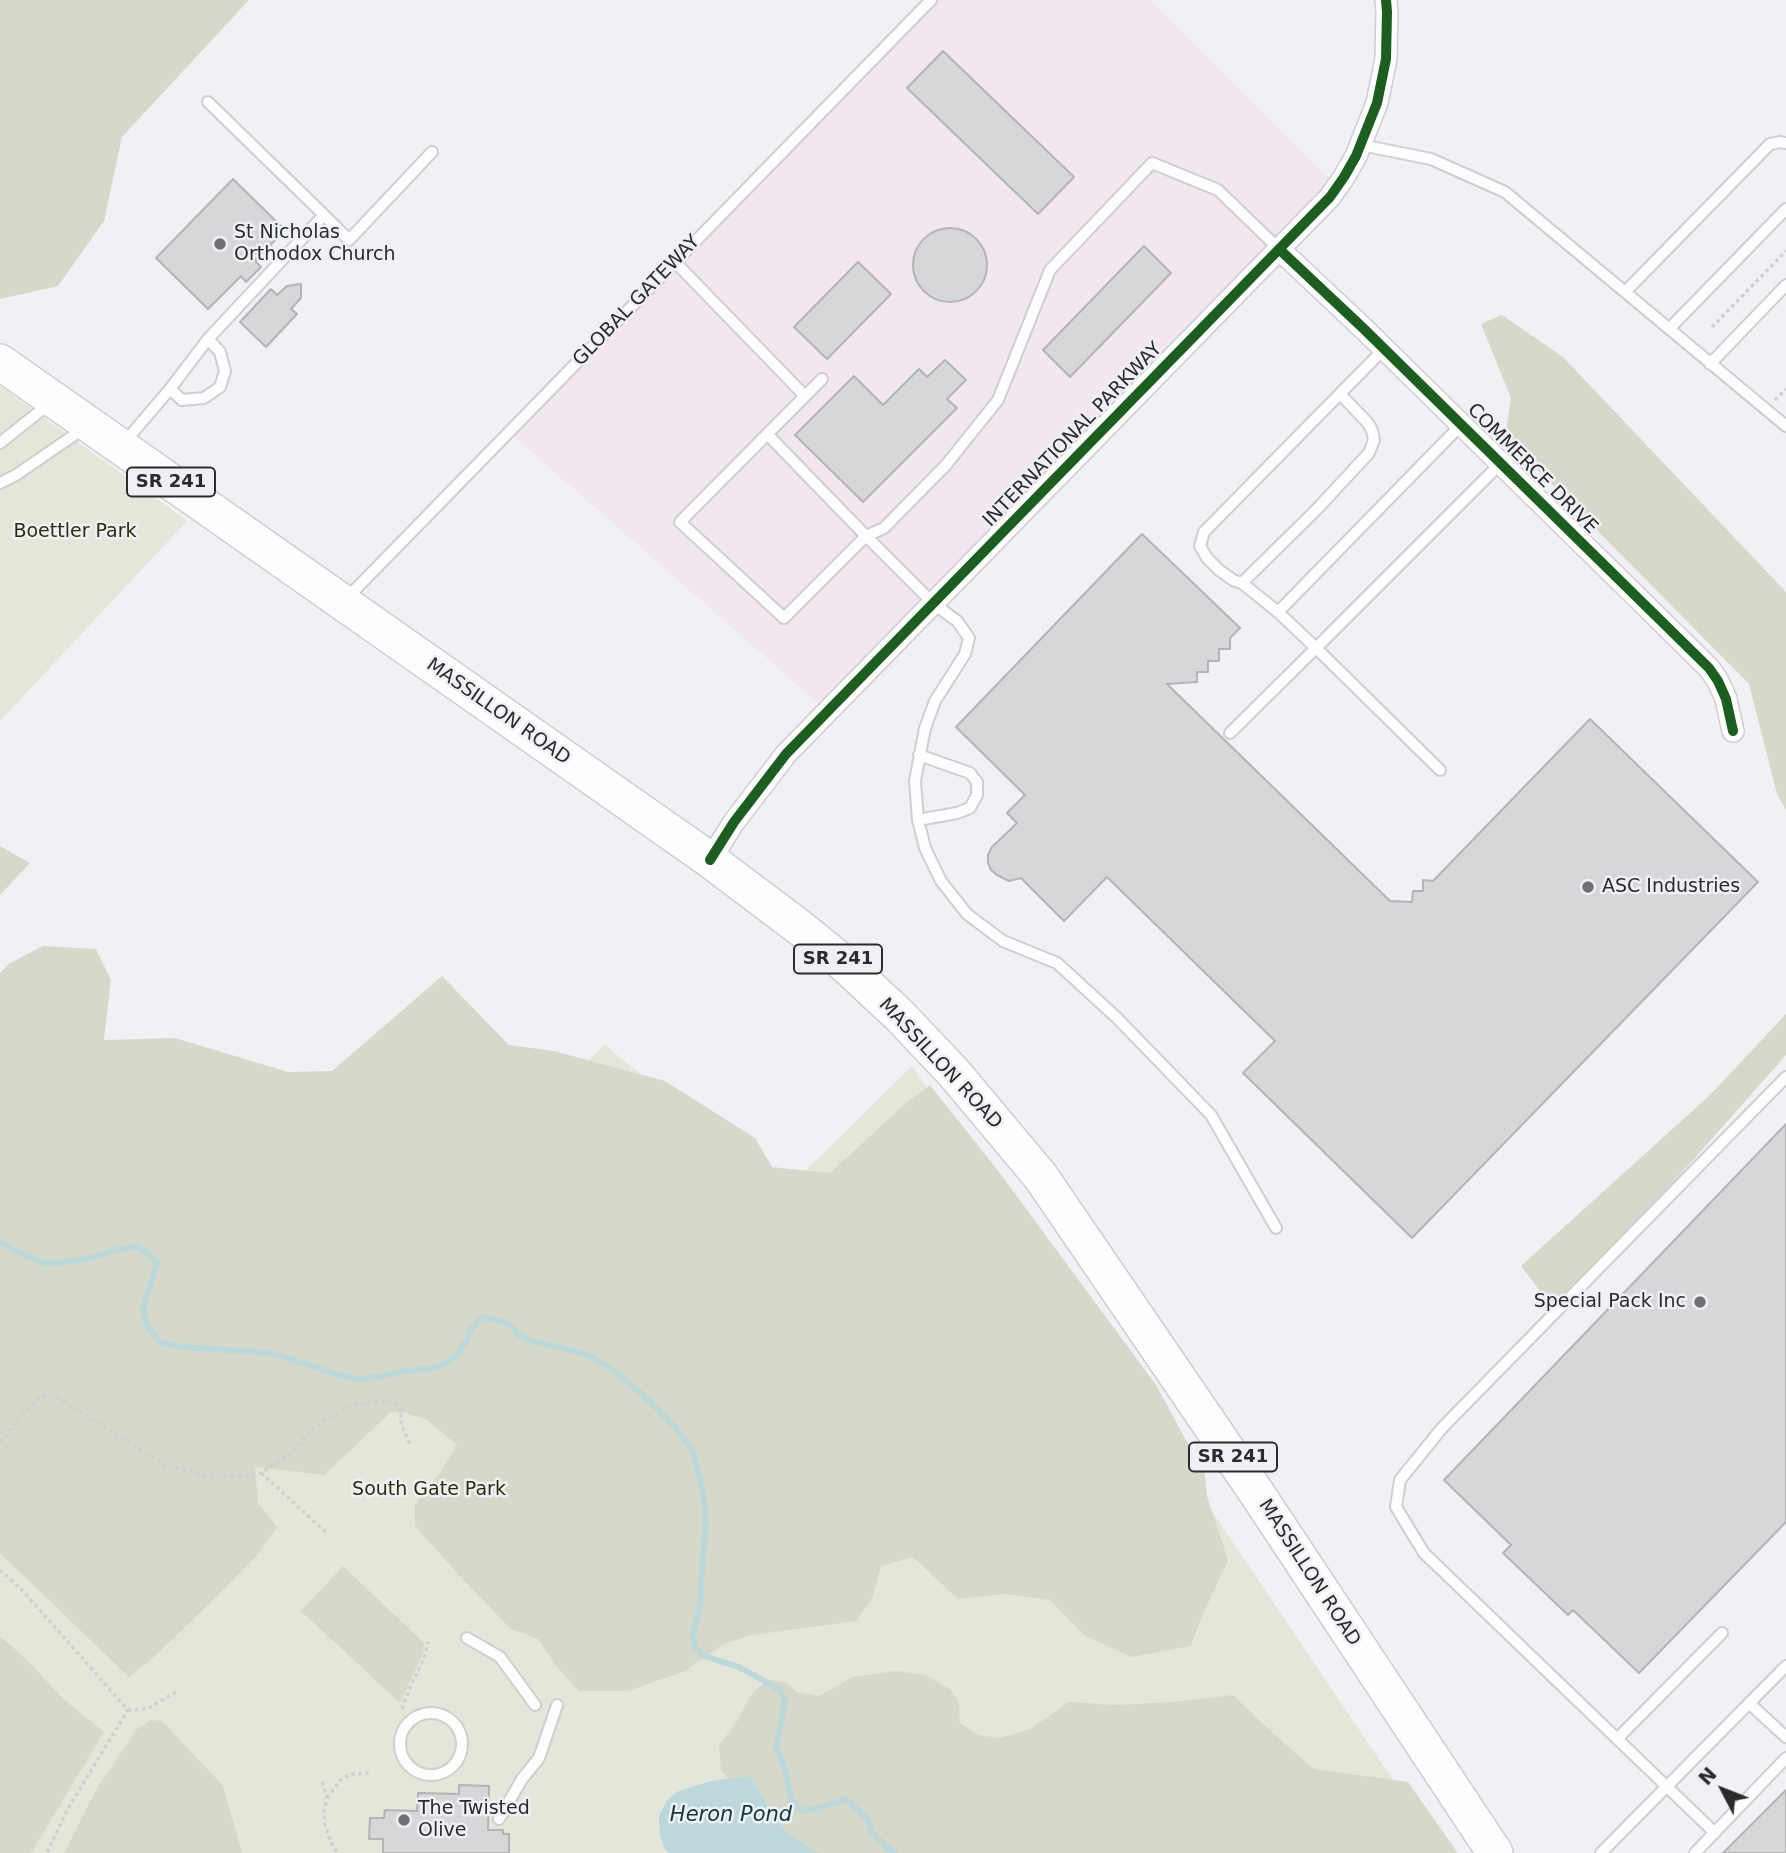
<!DOCTYPE html>
<style>
body{margin:0}
#map{position:relative;width:1786px;height:1853px;overflow:hidden;background:#f0f1f4;font-family:"DejaVu Sans",sans-serif}
canvas{display:block}
.north{position:absolute;left:1688px;top:1755px;width:70px;height:70px;-webkit-text-stroke:5px #eef0f6;paint-order:stroke;rotate:312deg;font-size:19px;font-weight:700;line-height:28px;text-align:center;color:#2a2b2d}
.north::after{content:'';display:block;margin:auto;width:24px;height:32px;background:#2a2b2d;clip-path:polygon(50% 0,100% 100%,50% 72%,0 100%)}
</style>
<div id="map">
<canvas width="1786" height="1853"></canvas>
<div class="north">N</div>
</div>
<script>
const ctx = document.querySelector('canvas').getContext('2d');
ctx.lineJoin = 'round';
function fill(path, color) { ctx.fillStyle = color; ctx.fill(path, 'evenodd'); }
const toPath = rows => new Path2D(rows.map(r => 'M' + r).join(''));
function strokePath(path, color, width, dash) { ctx.strokeStyle = color; ctx.lineWidth = width; ctx.lineCap = dash ? 'butt' : 'round'; ctx.setLineDash(dash || []); ctx.stroke(path); }
function write(font, color, halo, rows, align = 'center') {
  ctx.font = font + ' "DejaVu Sans",sans-serif'; ctx.lineWidth = 5; ctx.setLineDash([]); ctx.textBaseline = 'middle'; ctx.strokeStyle = halo; ctx.fillStyle = color; for (const [text, x, y, turn = 0] of rows) {
    ctx.save(); ctx.translate(x, y); ctx.rotate((+turn || 0) * Math.PI / 180); ctx.textAlign = isNaN(turn) ? turn : align; if (halo) ctx.strokeText(text, 0, 0); ctx.fillText(text, 0, 0); ctx.restore();
  }
}
fill(toPath([
 [931,0,1150,0,1337,187,828,712,509,432]
]), '#f2e7f1');
fill(toPath([
 [0,386,187,521,0,721],
 [605,1045,784,1192,912,1066,1424,1826,1372,1853,0,1853,0,1055,509,1135]
]), '#e3e6d8');
fill(toPath([
 [0,0,249,0,122,137,104,221,58,286,0,299],
 [1502,315,1563,357,1786,592,1786,810,1777,794,1749,684,1505,437,1511,398,1481,324],
 [0,846,30,863,0,895],
 [43,946,96,949,111,980,104,1040,175,1038,288,1072,332,1071,442,976,509,1045,554,1051,665,1081,755,1138,772,1167,830,1173,906,1103,930,1085,999,1172,1156,1385,1205,1475,1207,1496,1228,1560,1200,1621,1191,1646,1131,1657,1084,1635,1050,1600,1005,1594,958,1599,913,1557,881,1566,872,1599,856,1621,752,1635,724,1644,685,1671,628,1691,579,1691,557,1667,538,1639,511,1629,459,1575,415,1526,415,1505,440,1473,457,1445,427,1420,406,1413,391,1412,324,1475,255,1467,258,1503,277,1527,260,1552,214,1599,155,1656,129,1677,0,1553,0,973,10,963],
 [1786,1014,1786,1055,1624,1238,1552,1307,1521,1266,1710,1095],
 [343,1566,424,1643,423,1653,400,1703,301,1611],
 [0,1636,28,1661,63,1699,104,1732,31,1853,0,1853],
 [896,1671,926,1675,951,1690,959,1704,960,1723,978,1735,999,1738,1030,1729,1069,1702,1114,1705,1174,1702,1233,1695,1277,1737,1314,1769,1408,1782,1458,1853,820,1853,785,1832,750,1776,729,1779,721,1771,719,1745,736,1723,750,1696,768,1679,787,1683,797,1692,819,1696,853,1677],
 [151,1720,162,1721,223,1786,242,1853,64,1853,97,1788,137,1729]
]), '#d6d9c9');
fill(toPath([
 [750,1776,785,1832,820,1853,670,1853,665,1849,660,1835,659,1815,668,1799,679,1791,711,1781]
]), '#bcd8db');
strokePath(toPath([
 [0,1242,13,1250,47,1264,87,1259,116,1250,135,1246,146,1252,157,1262,143,1310,147,1326,161,1343,184,1347,271,1353,339,1375,362,1380,400,1372,439,1367,456,1356,467,1339,472,1327,483,1317,510,1324,517,1334,532,1341,586,1354,615,1371,652,1403,679,1432,693,1452,703,1490,706,1523,702,1567,700,1606,693,1633,695,1648,704,1656,739,1667,780,1690,785,1701,776,1748,786,1770,791,1800,797,1808,805,1811,816,1809,846,1799,868,1820,871,1831,884,1845,895,1853]
]), '#bcd8db', 6);
const building = toPath([
 [943,51,1074,177,1038,214,907,88,943,51],
 [233,179,285,230,255,261,261,267,246,282,241,276,208,309,156,258,233,179],
 '913 265a37 37 0 1 1 74 0a37 37 0 1 1-74 0Z',
 [1144,246,1171,273,1070,377,1043,350,1144,246],
 [858,262,891,294,827,359,794,327,858,262],
 [301,284,301,298,291,309,297,314,266,347,240,322,271,289,277,295,287,286,301,284],
 [945,360,966,380,947,399,957,408,863,502,795,435,854,376,883,405,919,369,927,377,945,360],
 [1142,534,1240,628,1230,638,1230,649,1219,649,1219,661,1208,661,1208,672,1197,672,1197,682,1167,684,1390,901,1412,902,1413,891,1423,891,1423,880,1433,881,1590,719,1758,882,1412,1238,1243,1073,1275,1041,1107,877,1064,921,1021,878,1009,881,997,875,991,870,988,863,988,855,992,847,1017,823,1007,813,1025,795,956,727,1142,534],
 [1786,1124,1786,1522,1639,1673,1573,1610,1568,1615,1503,1553,1511,1545,1444,1480,1786,1124],
 [459,1785,489,1786,488,1830,503,1830,503,1834,509,1834,509,1853,383,1853,383,1839,369,1839,370,1818,384,1818,385,1810,417,1811,418,1793,459,1794,459,1785],
 [1786,1790,1786,1853,1723,1853,1786,1790]
]);
fill(building, '#d6d7d9');
strokePath(building, '#b3b4b6', 2);
const service = toPath([
 [208,102,324,215],
 [1361,145,1431,159,1505,192,1786,426],
 [675,262,805,396],
 [1625,292,1770,144,1780,142,1786,143],
 [1669,329,1786,209],
 [1384,349,1204,532,1200,546,1207,558,1219,570,1233,580,1242,583,1278,612,1462,424],
 [1710,364,1786,285],
 [822,379,680,522,784,618,866,536,934,604,957,621,969,638,965,654,935,701,925,728,915,781,918,820,925,848,941,881,967,914,1003,941,1057,963,1116,1017,1211,1115,1276,1228],
 [170,389,208,339],
 [767,434,866,536,884,528,946,465,998,400,1050,270,1152,163,1218,190,1279,249],
 [0,443,49,404],
 [123,444,170,389,182,400,204,398,220,387,225,371,220,352,208,339,324,215,349,240,432,152],
 [0,483,16,475,86,427],
 [1242,583,1317,509,1369,453,1374,440,1372,430,1367,422,1340,394],
 [347,598,931,0],
 [1278,612,1316,648,1501,463],
 [1230,733,1316,648,1440,770],
 [918,820,957,813,970,808,977,795,977,782,970,773,919,755],
 [467,1638,500,1657,535,1705],
 [1749,1703,1786,1737],
 '400 1744a31 31 0 1 1 62 0a31 31 0 1 1-62 0Z',
 [1618,1738,1722,1633],
 [499,1819,522,1779,539,1758,557,1705],
 [1715,1833,1424,1553,1396,1507,1400,1480,1442,1428,1786,1077],
 [1601,1853,1786,1666],
 [1695,1853,1786,1758]
]);
const minor = toPath([
 [1279,249,1364,329,1709,668,1718,681,1726,699,1733,731],
 [710,860,734,822,786,754,1330,197,1344,177,1356,156,1377,103,1386,59,1387,12,1386,0]
]);
const primary = toPath([
 [0,362,710,860,799,927,841,961,900,1016,954,1073,1041,1177,1256,1492,1495,1853]
]);
strokePath(service, '#cecfd1', 14);
strokePath(minor, '#cecfd1', 24);
strokePath(primary, '#cecfd1', 38);
strokePath(toPath([
 [1712,327,1786,251],
 [1775,400,1786,389],
 [0,1442,22,1414,37,1400,48,1394,58,1398,165,1465,210,1477,237,1477,261,1473,291,1453,314,1427,335,1414,357,1404,382,1401,395,1402,401,1407,401,1423,410,1445],
 [261,1473,327,1533],
 [0,1570,23,1591,128,1710,67,1810,47,1853],
 [402,1709,410,1687,423,1661,428,1642],
 [128,1710,147,1709,176,1692],
 [322,1782,327,1798,324,1811,325,1825,330,1840,337,1853],
 [327,1798,342,1778,352,1774,370,1773]
]), '#d0d0d2', 3.5, [3.5, 3.5]);
strokePath(service, '#fdfdfd', 10);
strokePath(minor, '#fdfdfd', 21);
strokePath(primary, '#fdfdfd', 35);
strokePath(toPath([
 [1279,249,1364,329,1709,668,1718,681,1726,699,1733,731],
 [710,860,734,822,786,754,1330,197,1344,177,1356,156,1377,103,1386,59,1387,12,1386,0]
]), '#1b5e20', 10);
for (const [x, y, r, color] of [
 [220,244,7,"#6f7073"],
 [1588,887,7,"#6f7073"],
 [1700,1302,7,"#6f7073"],
 [404,1820,7,"#6f7073"]
]) { const dot = new Path2D(); dot.arc(x, y, r, 0, 2 * Math.PI); ctx.fillStyle = color; ctx.fill(dot); strokePath(dot, '#eef0f6', 2.5); }
for (const [x, y, w] of [
 [171,482,88],
 [838,959,88],
 [1233,1457,88]
]) { const box = new Path2D(); box.roundRect(x - w / 2, y - 14.5, w, 29, 5); ctx.fillStyle = '#eef0f6'; ctx.fill(box); strokePath(box, '#2a2b2d', 2); }
write('bold 18px', '#2a2b2d', null, [
 ["SR 241",171,482],
 ["SR 241",838,959],
 ["SR 241",1233,1457]
]);
write('19px', '#2a2b2d', '#eef0f6', [
 ["St Nicholas",234,233],
 ["Orthodox Church",234,255],
 ["ASC Industries",1602,887],
 ["Special Pack Inc",1686,1302,"right"],
 ["The Twisted",418,1809],
 ["Olive",418,1831]
], 'left');
write('19px', '#2a2b2d', '#eef0f6', [
 ["GLOBAL GATEWAY",637,301,-46],
 ["INTERNATIONAL PARKWAY",1073,435,-46],
 ["COMMERCE DRIVE",1532,469,45],
 ["MASSILLON ROAD",498,712,35],
 ["MASSILLON ROAD",940,1064,47],
 ["MASSILLON ROAD",1309,1573,57]
]);
write('19px', '#2b2e06', '#eef0f6', [
 ["Boettler Park",75,532],
 ["South Gate Park",429,1490]
]);
write('italic 21px', '#123a3d', '#eef0f6', [
 ["Heron Pond",731,1816]
]);
</script>
